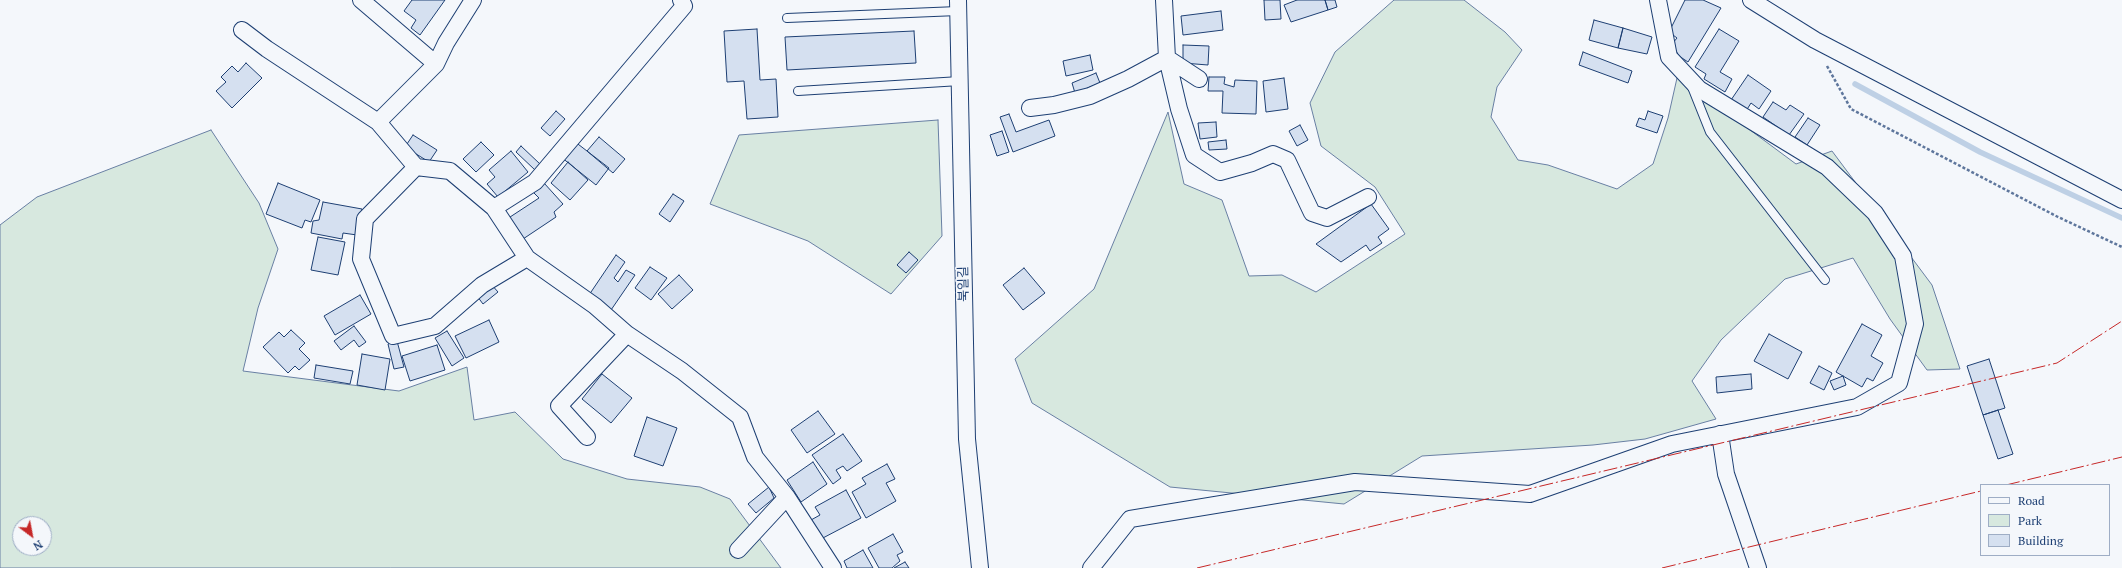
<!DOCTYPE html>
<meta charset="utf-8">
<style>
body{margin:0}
#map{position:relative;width:2122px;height:568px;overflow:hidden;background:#f4f7fb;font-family:"PT Serif",serif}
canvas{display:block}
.legend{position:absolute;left:1980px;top:484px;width:130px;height:72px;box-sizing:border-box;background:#f4f7fb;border:1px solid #9eadc5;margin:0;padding:5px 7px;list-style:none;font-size:12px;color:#1d3f73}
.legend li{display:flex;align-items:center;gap:8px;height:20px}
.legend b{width:20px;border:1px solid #9eadc5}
.north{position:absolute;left:12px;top:516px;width:40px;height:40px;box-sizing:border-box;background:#f4f7fb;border:1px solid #9eadc5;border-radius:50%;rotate:148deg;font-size:11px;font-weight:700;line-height:16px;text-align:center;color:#1d3f73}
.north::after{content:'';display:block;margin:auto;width:14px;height:18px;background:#c62828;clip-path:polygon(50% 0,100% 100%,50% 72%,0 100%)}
</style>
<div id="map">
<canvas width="2122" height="568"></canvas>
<ul class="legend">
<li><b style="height:5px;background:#f4f7fb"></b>Road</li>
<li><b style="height:11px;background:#d7e8df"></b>Park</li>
<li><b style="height:11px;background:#d5e0f0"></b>Building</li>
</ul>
<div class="north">N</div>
</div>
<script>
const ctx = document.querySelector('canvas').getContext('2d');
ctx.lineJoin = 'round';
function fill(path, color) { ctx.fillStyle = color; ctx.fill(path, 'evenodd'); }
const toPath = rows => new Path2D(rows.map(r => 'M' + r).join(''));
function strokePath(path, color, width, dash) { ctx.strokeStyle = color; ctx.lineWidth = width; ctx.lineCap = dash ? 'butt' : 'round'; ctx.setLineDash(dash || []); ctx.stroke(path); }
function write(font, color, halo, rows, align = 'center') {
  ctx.font = font + ' "PT Serif","Noto Sans KR",serif'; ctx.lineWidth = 3; ctx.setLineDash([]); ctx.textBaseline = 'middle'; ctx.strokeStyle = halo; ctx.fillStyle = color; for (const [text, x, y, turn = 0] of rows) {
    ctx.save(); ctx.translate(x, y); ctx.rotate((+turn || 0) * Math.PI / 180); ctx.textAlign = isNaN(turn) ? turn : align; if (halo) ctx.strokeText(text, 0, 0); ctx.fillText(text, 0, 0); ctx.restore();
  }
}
const green = toPath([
 [1394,0,1464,0,1505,32,1522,50,1497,87,1491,117,1518,160,1548,165,1617,189,1653,164,1668,118,1677,78,1715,104,1796,164,1832,151,1932,285,1960,369,1927,370,1890,319,1853,258,1785,279,1721,340,1692,381,1716,419,1645,439,1593,445,1422,456,1344,504,1170,487,1032,403,1015,359,1094,289,1168,112,1184,184,1222,200,1249,276,1282,275,1316,292,1405,234,1375,187,1321,146,1310,103,1335,52,1394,0],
 [938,120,942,236,891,294,808,241,710,204,739,135,938,120],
 [211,130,259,203,278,249,258,308,243,371,399,391,467,367,474,420,515,412,563,459,627,479,700,487,730,499,781,568,0,568,0,225,37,197,211,130],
 [20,524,44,524,44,548,20,548,20,524]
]);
fill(green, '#d7e8df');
strokePath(green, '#687fa3', 1);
strokePath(toPath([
 [1855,84,1980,152,2122,218]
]), '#bed0e5', 5.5);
const building = toPath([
 [412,0,445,0,420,35,411,28,416,20,404,11,412,0],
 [1264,0,1280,0,1281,19,1265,20,1264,0],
 [1297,0,1325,0,1328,10,1291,22,1284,5,1297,0],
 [1325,0,1335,0,1337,7,1328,10,1325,0],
 [1685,0,1703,0,1721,8,1688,62,1679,56,1672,44,1677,38,1669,32,1685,0],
 [1221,11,1223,30,1183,35,1181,16,1221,11],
 [1594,20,1623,28,1618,48,1589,40,1594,20],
 [1623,28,1652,37,1647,54,1618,48,1623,28],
 [757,29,760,80,776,79,778,117,747,119,744,81,727,82,724,31,757,29],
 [1719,29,1739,41,1720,72,1732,79,1725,92,1704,79,1706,74,1695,67,1719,29],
 [914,31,916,63,787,70,785,37,914,31],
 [1183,45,1209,46,1208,65,1183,63,1183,45],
 [1583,52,1632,71,1628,83,1579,65,1583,52],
 [1090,55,1093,70,1066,76,1063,61,1090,55],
 [246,63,262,78,232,108,216,91,226,82,221,77,232,66,238,72,246,63],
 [1096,73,1100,83,1075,93,1072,83,1096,73],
 [1748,75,1771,91,1759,109,1751,103,1746,111,1731,100,1748,75],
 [1209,77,1225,77,1224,84,1234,87,1235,80,1257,81,1256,114,1222,113,1223,91,1208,91,1209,77],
 [1284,78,1288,109,1266,112,1263,81,1284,78],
 [1773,102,1786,110,1790,105,1804,114,1789,135,1763,117,1773,102],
 [556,111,565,119,550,136,541,128,556,111],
 [1648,111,1663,116,1657,133,1636,126,1639,118,1645,120,1648,111],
 [1009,114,1016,132,1049,120,1055,136,1013,152,1000,117,1009,114],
 [1808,118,1820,125,1807,145,1795,137,1808,118],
 [1216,122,1217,137,1200,139,1198,123,1216,122],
 [1300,125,1308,140,1297,146,1289,131,1300,125],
 [1002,131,1009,152,997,156,990,135,1002,131],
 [413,135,437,150,429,162,405,147,413,135],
 [599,137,625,159,613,173,587,151,599,137],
 [1226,140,1227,149,1209,150,1208,142,1226,140],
 [574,141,609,168,596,185,561,157,574,141],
 [481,142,494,155,476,172,463,159,481,142],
 [521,146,540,164,535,170,516,152,521,146],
 [511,151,528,172,498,197,487,184,495,177,489,170,511,151],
 [568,162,588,180,570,200,551,183,568,162],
 [278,183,320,200,311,222,305,220,302,228,266,214,278,183],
 [544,183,563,204,554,212,556,217,523,239,507,219,539,198,533,192,544,183],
 [673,194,684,201,670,222,659,214,673,194],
 [323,202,362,209,357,235,343,233,342,239,311,233,313,221,319,220,323,202],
 [1371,204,1389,229,1378,237,1382,243,1370,251,1366,245,1341,262,1316,244,1371,204],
 [318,237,345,242,338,275,311,270,318,237],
 [909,252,918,260,906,273,897,265,909,252],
 [616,255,625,262,614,278,618,282,626,270,635,275,611,310,589,295,616,255],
 [650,267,667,278,651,300,635,288,650,267],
 [1024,268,1045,293,1023,310,1003,285,1024,268],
 [679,275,693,290,672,309,658,294,679,275],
 [491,284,498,292,483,304,477,296,491,284],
 [360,295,371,314,335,335,324,316,360,295],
 [489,320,499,342,466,358,455,336,489,320],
 [1862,324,1882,335,1871,356,1883,363,1873,381,1867,378,1862,387,1836,372,1862,324],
 [354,326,366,342,359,347,354,340,341,350,334,341,354,326],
 [291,330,305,343,299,349,310,360,299,370,295,366,288,373,263,347,279,332,284,337,291,330],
 [447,331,464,358,452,366,435,338,447,331],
 [1769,334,1802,352,1788,379,1754,361,1769,334],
 [397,341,404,367,394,369,388,344,397,341],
 [437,345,445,370,410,381,402,356,437,345],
 [362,354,390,359,385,390,357,385,362,354],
 [1989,359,2005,408,1983,415,1967,366,1989,359],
 [316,365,353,371,350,384,314,378,316,365],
 [1819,366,1832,373,1824,390,1810,383,1819,366],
 [602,374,632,398,611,423,582,399,602,374],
 [1751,374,1752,389,1717,393,1716,377,1751,374],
 [1843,376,1846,385,1834,390,1830,381,1843,376],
 [1998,410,2013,454,1998,459,1983,415,1998,410],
 [818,411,835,434,807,453,791,430,818,411],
 [647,417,677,428,663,466,634,456,647,417],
 [843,434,862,461,847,471,843,466,836,470,841,478,833,484,812,455,843,434],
 [813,462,827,484,801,502,787,480,813,462],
 [887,464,895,479,886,483,896,501,866,518,852,492,866,484,862,478,887,464],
 [769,487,774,498,756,513,748,504,769,487],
 [846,490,861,518,821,539,811,520,820,515,815,507,846,490],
 [893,534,903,552,897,555,900,561,892,568,879,568,868,548,893,534],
 [863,550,873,568,847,568,844,561,863,550],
 [905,562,909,568,894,568,905,562]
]);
fill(building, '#d5e0f0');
strokePath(building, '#1d3f73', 1);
const service = toPath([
 [787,18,958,11],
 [1692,87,1710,132,1825,280],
 [798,91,960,81]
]);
const minor = toPath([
 [361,0,436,64],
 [958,0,967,439,980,568],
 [1164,0,1167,58,1199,79],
 [1751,0,1815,40,2122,200],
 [242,30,267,49,378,122,416,167],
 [1030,108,1054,105,1090,96,1128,79,1167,58,1179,109,1194,155,1220,172,1252,163,1273,154,1287,160,1312,213,1327,218,1368,197],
 [378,122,436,64,446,43,473,0],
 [494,208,450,171,416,167,365,219,361,259,393,336,435,326,482,285,527,258],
 [627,334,595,306,527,258,494,208,535,182,684,6,681,0],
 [1720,434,1726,474,1758,568],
 [587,437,559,406,627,334,682,371,740,417,755,457,787,497,833,568],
 [738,550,787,497],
 [1091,568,1130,519,1355,482,1530,494,1672,444,1857,407,1899,383,1915,324,1903,256,1875,213,1827,167,1699,89,1669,57,1658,0]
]);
strokePath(service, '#1d3f73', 10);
strokePath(minor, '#1d3f73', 18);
strokePath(toPath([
 [1827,66,1851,109,2058,217,2122,247]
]), '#5e769c', 2.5, [3, 2]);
strokePath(service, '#f4f7fb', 8);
strokePath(minor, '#f4f7fb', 16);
strokePath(toPath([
 [2006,485,2122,457],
 [1197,568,2057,363,2122,321],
 [1662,568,1981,491]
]), '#c62828', 1, [14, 3, 2, 3]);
write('13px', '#1d3f73', '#f4f7fb', [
 ["북일길",964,284,-91]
]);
</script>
